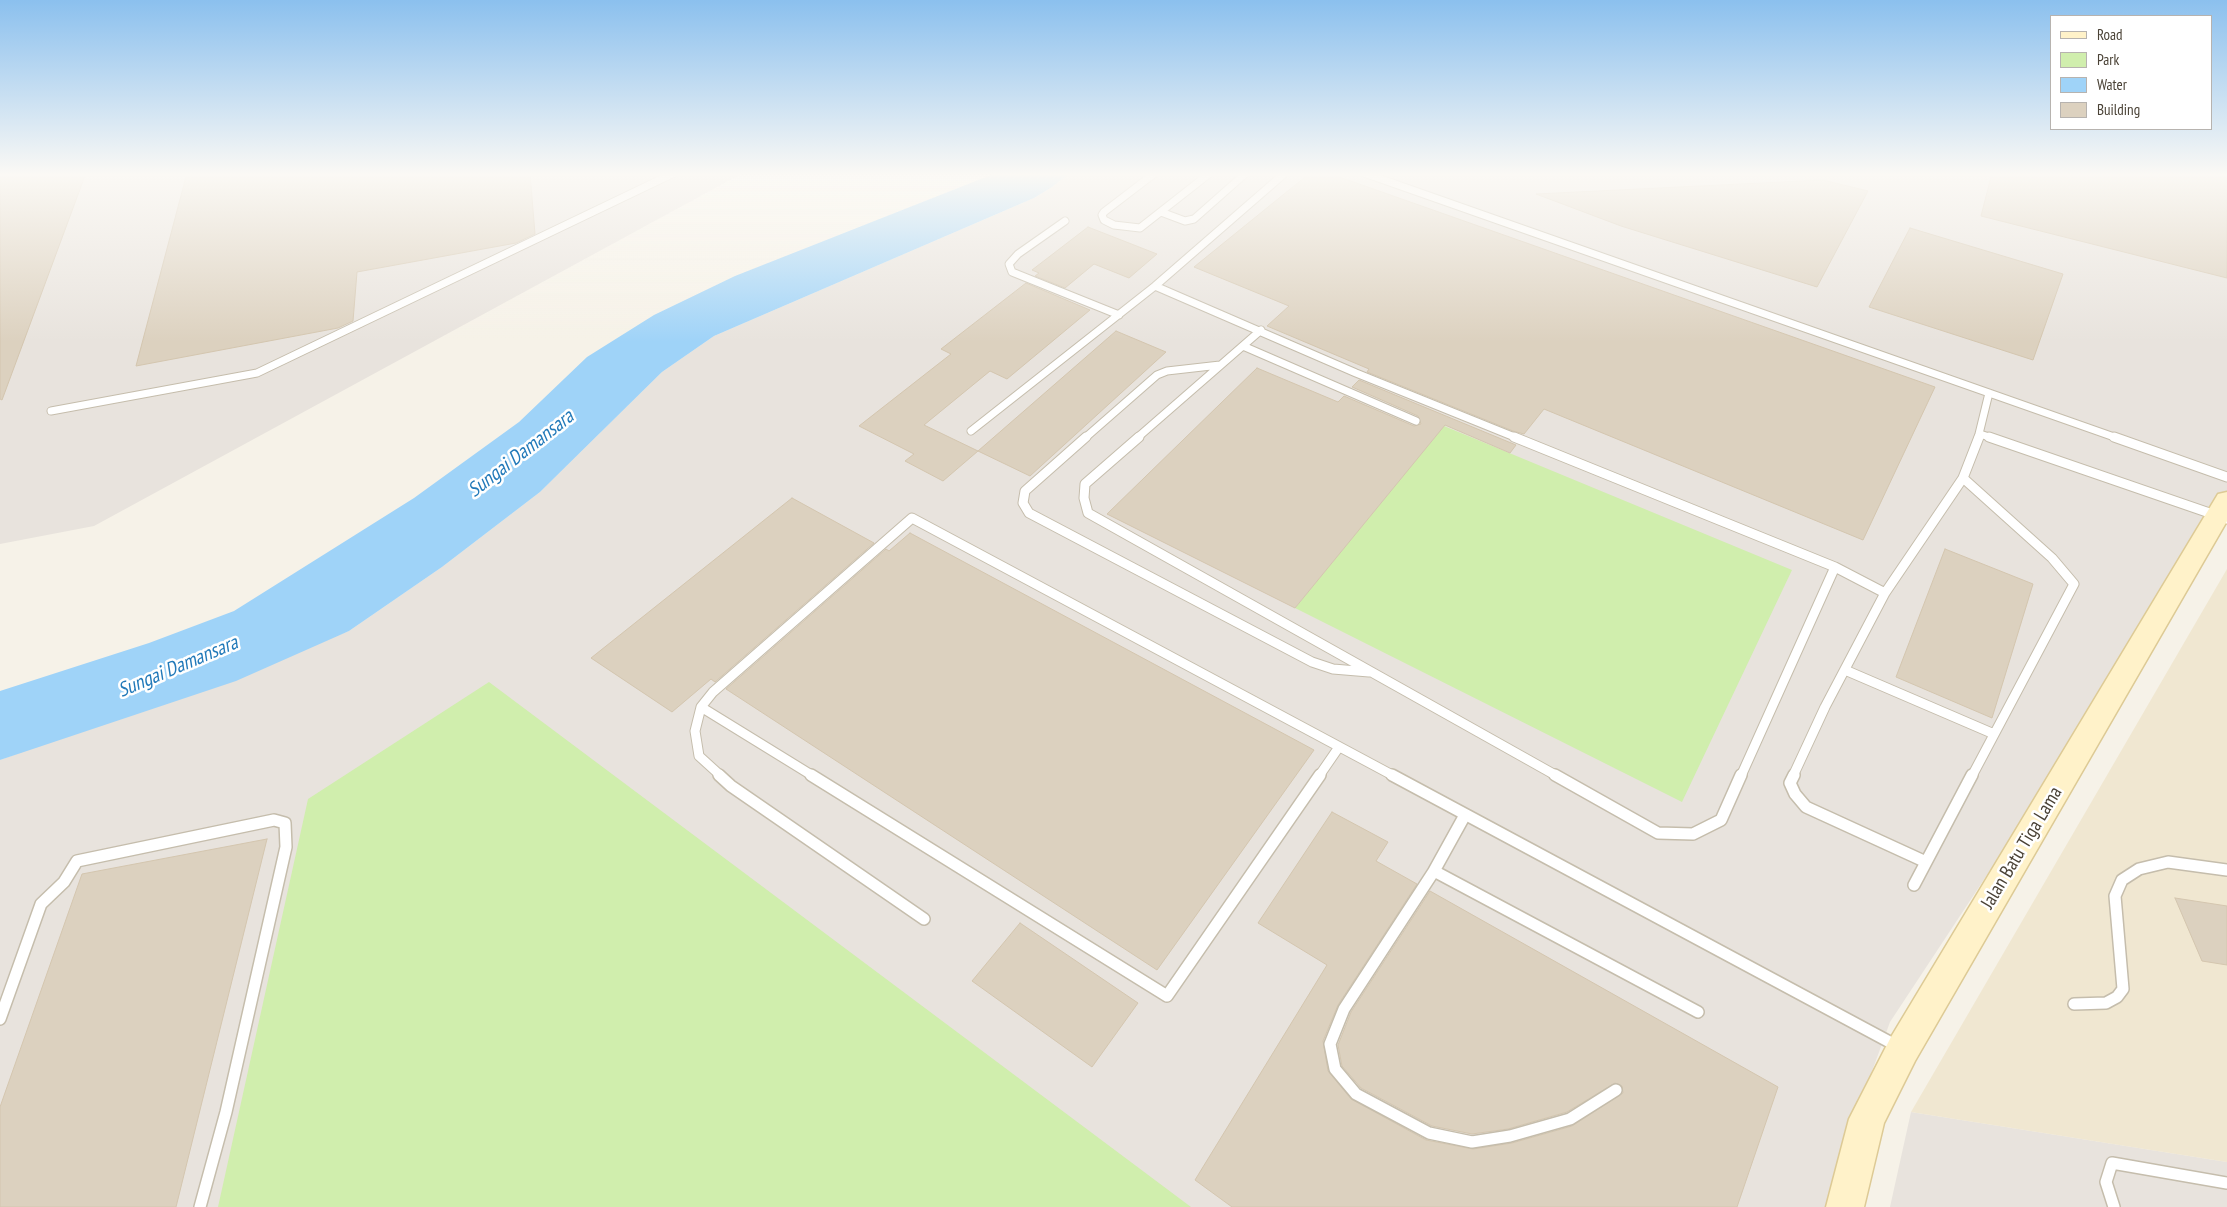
<!DOCTYPE html>
<style>
body{margin:0}
#map{position:relative;width:2227px;height:1207px;overflow:hidden;background:#f6f2e8;font-family:"PT Sans Narrow",sans-serif}
canvas{display:block}
.legend{position:absolute;left:2050px;top:15px;width:162px;height:115px;box-sizing:border-box;background:#fff;border:1px solid #b7b3af;margin:0;padding:6px 9px;list-style:none;font-size:15px;color:#4a4236}
.legend li{display:flex;align-items:center;gap:10px;height:25px}
.legend b{width:25px;border:1px solid #b7b3af}
</style>
<div id="map">
<canvas width="2227" height="1207"></canvas>
<ul class="legend">
<li><b style="height:6px;background:#fff2c9"></b>Road</li>
<li><b style="height:14px;background:#d0eead"></b>Park</li>
<li><b style="height:14px;background:#9fd3f8"></b>Water</li>
<li><b style="height:14px;background:#dcd1bf"></b>Building</li>
</ul>
</div>
<script>
const ctx = document.querySelector('canvas').getContext('2d');
ctx.lineJoin = 'round';
function fill(path, color) { ctx.fillStyle = color; ctx.fill(path, 'evenodd'); }
const toPath = rows => new Path2D(rows.map(r => 'M' + r).join(''));
function strokePath(path, color, width, dash) { ctx.strokeStyle = color; ctx.lineWidth = width; ctx.lineCap = dash ? 'butt' : 'round'; ctx.setLineDash(dash || []); ctx.stroke(path); }
function write(font, color, halo, rows, align = 'center') {
  ctx.font = font + ' "PT Sans Narrow",sans-serif'; ctx.lineWidth = 5; ctx.setLineDash([]); ctx.textBaseline = 'middle'; ctx.strokeStyle = halo; ctx.fillStyle = color; for (const [text, x, y, turn = 0] of rows) {
    ctx.save(); ctx.translate(x, y); ctx.rotate((+turn || 0) * Math.PI / 180); ctx.textAlign = isNaN(turn) ? turn : align; if (halo) ctx.strokeText(text, 0, 0); ctx.fillText(text, 0, 0); ctx.restore();
  }
}
fill(toPath([
 [0,173,743,173,94,526,0,544],
 [1070,173,2227,173,2227,511,1890,1022,1860,1104,1830,1207,0,1207,0,760,349,631,442,567,540,492,662,372,714,336,1034,198,1052,187],
 [1911,1112,2227,1162,2227,1207,1890,1207]
]), '#e8e3dd');
fill(toPath([
 [2227,569,2227,1162,1911,1112]
]), '#f0e7d1');
fill(toPath([
 [1444,426,1792,570,1682,802,1295,608],
 [489,682,1191,1207,218,1207,308,799]
]), '#d0eead');
fill(toPath([
 [996,173,1070,173,1052,187,1034,198,714,336,662,372,540,492,442,567,349,631,236,681,0,760,0,691,149,643,234,611,414,498,519,422,587,357,654,315,735,276]
]), '#9fd3f8');
const building = toPath([
 [0,173,86,173,2,400,0,399,0,173],
 [187,173,530,173,535,234,516,243,357,272,353,321,338,328,136,366,187,173],
 [1310,173,1328,173,1935,387,1863,540,1544,409,1524,434,1513,431,1367,372,1369,369,1267,326,1289,306,1194,267,1310,173],
 [1992,173,2227,173,2227,278,1981,216,1992,173],
 [1823,180,1868,191,1817,287,1621,226,1536,194,1823,180],
 [1088,227,1157,254,1129,278,1094,264,1065,288,1035,276,1039,273,1032,270,1088,227],
 [1910,228,2063,274,2033,360,1869,307,1910,228],
 [1026,283,1090,310,1007,379,990,371,924,425,978,451,943,481,905,461,914,454,859,426,951,354,941,349,1026,283],
 [1116,331,1166,352,1030,476,978,451,1116,331],
 [1257,368,1338,402,1344,396,1414,426,1421,424,1418,416,1352,387,1359,380,1516,445,1510,453,1445,425,1295,608,1107,514,1257,368],
 [792,498,874,543,715,682,711,679,672,712,591,658,792,498],
 [910,533,1314,750,1157,970,726,689,886,549,889,551,910,533],
 [1945,549,2033,584,1992,718,1896,677,1945,549],
 [1332,812,1388,842,1376,861,1417,884,1338,1005,1323,1041,1328,1071,1351,1099,1426,1140,1473,1149,1512,1143,1572,1126,1623,1093,1622,1086,1615,1083,1567,1112,1508,1129,1472,1134,1432,1126,1361,1088,1342,1066,1338,1045,1351,1012,1430,891,1778,1087,1737,1207,1232,1207,1195,1180,1327,965,1258,923,1332,812],
 [267,839,176,1207,0,1207,0,1107,82,874,267,839],
 [2175,898,2227,906,2227,965,2202,961,2175,898],
 [1020,923,1138,1003,1092,1067,972,981,1020,923]
]);
fill(building, '#dcd1bf');
strokePath(building, '#d4c6af', 1);
const serviceFar2 = toPath([
 [1155,173,1104,212,1102,215,1104,220,1114,225,1140,228,1210,173],
 [1285,173,1155,286,1356,373,1517,438],
 [1364,173,2117,438],
 [1161,212,1185,221,1194,219,1246,173],
 [1065,221,1018,254,1009,264,1012,272,1119,315],
 [1243,346,1416,421],
 [51,411,257,373,674,173],
 [971,431,1155,286],
 [1980,434,1992,438],
 [1085,438,1157,375,1167,371,1220,365],
 [1137,438,1261,330],
 [1978,438,1989,393]
]);
const serviceFar1 = toPath([
 [1086,437,1025,491,1023,503,1029,513,1312,662,1333,669,1369,672],
 [1139,437,1085,484,1084,498,1088,513,1557,776],
 [1514,437,1835,567,1885,593],
 [1989,437,2227,519],
 [2114,437,2227,477],
 [1963,478,2052,558,2074,584,1972,776],
 [1845,670,1994,734],
 [701,707,813,776],
 [721,776,699,756,695,731,701,707,713,692,912,518,1394,776],
 [1319,776,1339,747],
 [1741,776,1835,567],
 [1793,776,1825,707,1885,593,1963,478,1979,437]
]);
const service = toPath([
 [719,775,731,786,924,919],
 [811,775,1167,996,1320,775],
 [1392,775,1899,1047],
 [1555,775,1658,833,1693,834,1721,820,1741,775],
 [1794,775,1790,783,1795,794,1806,807,1926,862],
 [1465,815,1434,871,1698,1012],
 [1434,871,1344,1009,1330,1044,1335,1069,1356,1094,1429,1133,1472,1142,1510,1136,1570,1119,1616,1090],
 [1914,885,1972,775],
 [2074,1004,2106,1003,2117,997,2123,989,2115,896,2122,880,2139,869,2168,862,2227,870],
 [0,1019,41,904,64,882,77,861,274,820,285,823,286,847,226,1112,200,1207],
 [2114,1207,2106,1182,2112,1163,2227,1183]
]);
const secondary = toPath([
 [2227,492,2227,521,1915,1061,1884,1123,1864,1207,1826,1207,1849,1119,1891,1037,2218,494,2227,492]
]);
strokePath(serviceFar2, '#c5bdac', 9);
strokePath(serviceFar1, '#c5bdac', 11);
strokePath(service, '#c5bdac', 14);
strokePath(secondary, '#ddca95', 3);
strokePath(serviceFar2, '#fff', 7);
strokePath(serviceFar1, '#fff', 9);
strokePath(service, '#fff', 11);
fill(secondary, '#fff2c9');
const sky = ctx.createLinearGradient(0, 0, 0, 342);
sky.addColorStop(0, '#8bc0ee');
sky.addColorStop(0.51, '#fbf9f5');
sky.addColorStop(1, '#fbf9f500');
ctx.fillStyle = sky;
ctx.fillRect(0, 0, 2227, 342);
write('19px', '#4a4236', '#fff', [
 ["Jalan Batu Tiga Lama",2022,848,-59]
]);
write('italic 20px', '#2179b9', '#fff', [
 ["Sungai Damansara",521,454,-38],
 ["Sungai Damansara",178,667,-23]
]);
</script>
